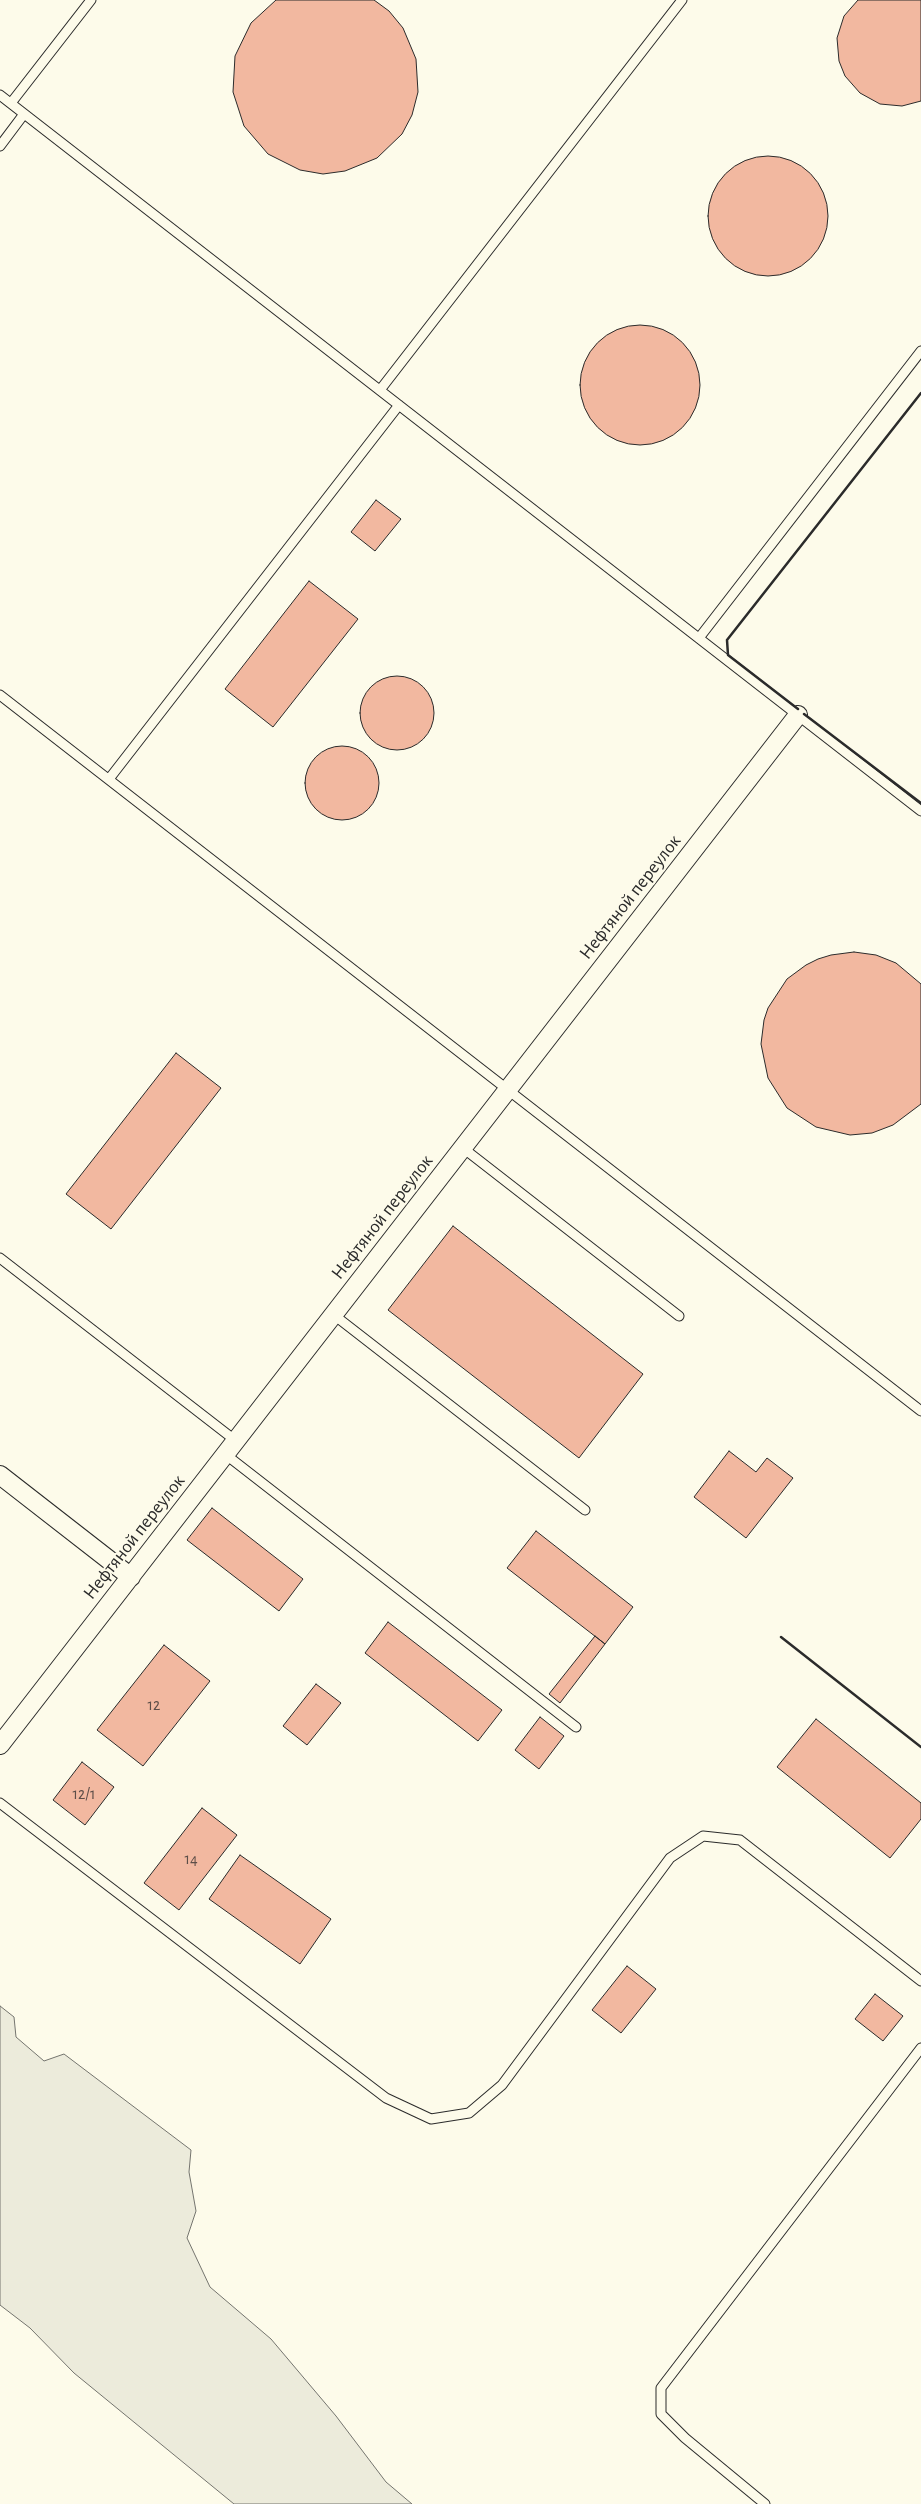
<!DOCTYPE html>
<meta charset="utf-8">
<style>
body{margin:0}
canvas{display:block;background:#fdfbea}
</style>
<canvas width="921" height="2504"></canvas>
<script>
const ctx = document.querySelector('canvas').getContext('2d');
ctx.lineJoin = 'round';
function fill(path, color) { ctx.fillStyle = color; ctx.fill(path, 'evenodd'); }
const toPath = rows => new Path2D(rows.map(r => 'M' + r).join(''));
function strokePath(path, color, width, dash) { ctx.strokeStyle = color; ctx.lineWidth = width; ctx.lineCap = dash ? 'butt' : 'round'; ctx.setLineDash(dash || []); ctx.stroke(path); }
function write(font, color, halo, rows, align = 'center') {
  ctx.font = font + ' "Alegreya Sans",sans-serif'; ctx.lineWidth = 4; ctx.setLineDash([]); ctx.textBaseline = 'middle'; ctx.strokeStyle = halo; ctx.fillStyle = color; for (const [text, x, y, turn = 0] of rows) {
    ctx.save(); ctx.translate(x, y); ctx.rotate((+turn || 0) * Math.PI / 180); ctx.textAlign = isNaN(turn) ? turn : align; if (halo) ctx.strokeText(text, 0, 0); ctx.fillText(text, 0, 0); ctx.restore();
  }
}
const green = toPath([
 [0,2006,14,2017,16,2037,44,2061,64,2054,191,2150,189,2172,196,2211,187,2238,210,2287,271,2339,336,2416,386,2482,412,2504,234,2504,74,2373,30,2328,0,2305,0,2006]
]);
fill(green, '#ecebdb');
strokePath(green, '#74746e', 1);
const building = toPath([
 [276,0,374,0,389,11,403,28,416,59,418,92,412,115,402,134,377,158,345,171,323,174,300,170,268,154,244,126,233,92,235,56,251,23,276,0],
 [858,0,921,0,921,101,902,106,880,104,860,93,845,76,839,61,837,38,844,16,858,0],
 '708 216a60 60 0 1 1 120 0a60 60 0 1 1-120 0Z',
 '580 385a60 60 0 1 1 120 0a60 60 0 1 1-120 0Z',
 [376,500,401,519,375,551,351,532,376,500],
 [309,581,358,619,273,727,225,689,309,581],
 '360 713a37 37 0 1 1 74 0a37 37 0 1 1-74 0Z',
 '305 783a37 37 0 1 1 74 0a37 37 0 1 1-74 0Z',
 [854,952,876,955,896,963,921,984,921,1104,893,1125,872,1133,850,1135,816,1127,787,1108,768,1078,761,1044,764,1020,768,1008,787,979,806,965,818,959,831,955,854,952],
 [176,1053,221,1088,111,1229,66,1194,176,1053],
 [453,1226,643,1374,579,1458,388,1310,453,1226],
 [729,1451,756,1472,767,1458,793,1478,746,1538,694,1497,729,1451],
 [212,1508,303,1579,279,1611,187,1540,212,1508],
 [536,1531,633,1607,605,1644,507,1568,536,1531],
 [388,1622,502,1710,478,1741,365,1653,388,1622],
 [595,1636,605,1644,560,1703,549,1694,595,1636],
 [164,1645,210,1681,143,1766,97,1730,164,1645],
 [316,1684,341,1703,307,1745,283,1726,316,1684],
 [540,1717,564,1736,539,1769,515,1750,540,1717],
 [816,1719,921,1803,921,1819,890,1858,777,1767,816,1719],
 [82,1762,114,1787,85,1825,53,1800,82,1762],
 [202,1808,237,1835,179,1910,144,1883,202,1808],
 [240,1855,331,1919,300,1964,209,1899,240,1855],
 [627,1966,656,1989,621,2033,592,2010,627,1966],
 [875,1994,903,2016,883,2041,855,2019,875,1994]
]);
fill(building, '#f2b8a0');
strokePath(building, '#2b2b2b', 1);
const lane = toPath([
 [0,95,921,811],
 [11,103,91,0],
 [0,146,24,114],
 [380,390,682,0],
 [699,638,921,351],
 [0,695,921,1411],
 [109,779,399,405],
 [463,1148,679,1316],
 [0,1258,236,1441],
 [334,1315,585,1510],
 [225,1454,576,1727],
 [0,1803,386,2098,431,2119,469,2113,502,2085,670,1858,703,1836,740,1840,921,1981],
 [765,2504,685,2438,661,2414,661,2388,921,2048]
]);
const street = toPath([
 [0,1475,131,1577],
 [0,1745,798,715]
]);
strokePath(lane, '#2b2b2b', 11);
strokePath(street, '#2b2b2b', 20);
strokePath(lane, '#fdfbea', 9);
strokePath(street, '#fdfbea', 18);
strokePath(toPath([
 [798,709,728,655,727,640,921,393],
 [804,714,921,803],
 [781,1637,921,1747]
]), '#2b2b2b', 2.5);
write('16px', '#5d4e48', null, [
 ["12",154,1705],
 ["12/1",84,1794],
 ["14",191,1859]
]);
write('19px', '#2b2b2b', '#fdfbea', [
 ["Нефтяной переулок",630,897,-52],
 ["Нефтяной переулок",382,1217,-52],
 ["Нефтяной переулок",134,1537,-52]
]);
</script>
